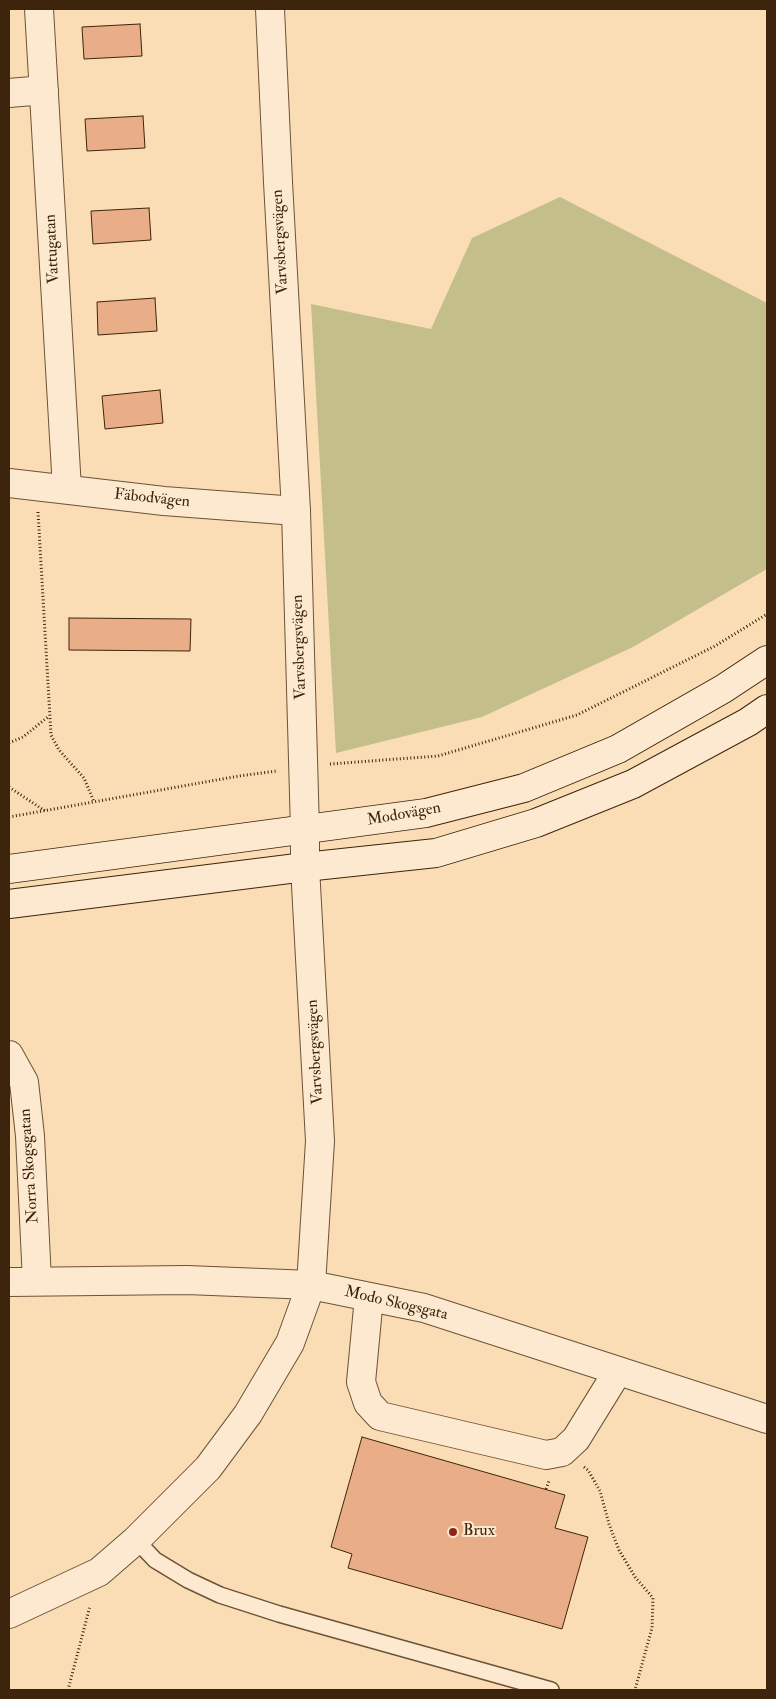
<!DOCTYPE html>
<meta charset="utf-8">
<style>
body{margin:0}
#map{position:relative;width:776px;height:1699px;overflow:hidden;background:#faddb5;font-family:"IM FELL Double Pica",serif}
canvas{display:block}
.frame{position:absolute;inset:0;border:10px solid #3c250c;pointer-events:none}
</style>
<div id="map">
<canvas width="776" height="1699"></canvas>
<div class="frame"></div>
</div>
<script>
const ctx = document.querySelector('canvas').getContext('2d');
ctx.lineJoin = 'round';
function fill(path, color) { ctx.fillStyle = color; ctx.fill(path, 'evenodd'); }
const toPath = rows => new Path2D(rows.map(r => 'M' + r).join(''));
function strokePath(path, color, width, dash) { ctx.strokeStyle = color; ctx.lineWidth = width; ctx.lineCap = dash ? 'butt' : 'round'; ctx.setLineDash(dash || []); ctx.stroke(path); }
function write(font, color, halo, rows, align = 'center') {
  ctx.font = font + ' "IM FELL Double Pica",serif'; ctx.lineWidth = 4; ctx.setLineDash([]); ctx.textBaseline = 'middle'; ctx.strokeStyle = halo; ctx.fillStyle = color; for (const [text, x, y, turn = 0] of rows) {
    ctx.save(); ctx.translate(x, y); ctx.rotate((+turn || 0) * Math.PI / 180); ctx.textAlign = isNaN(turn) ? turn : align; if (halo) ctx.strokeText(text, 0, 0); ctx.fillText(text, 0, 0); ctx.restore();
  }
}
fill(toPath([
 [560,197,767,303,767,569,633,647,482,717,336,753,311,304,431,329,472,238]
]), '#c4bf8a');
const building = toPath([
 [140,24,142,56,84,59,82,27,140,24],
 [143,116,145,148,87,151,85,119,143,116],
 [149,208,151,240,93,244,91,211,149,208],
 [155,298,157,331,98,335,97,302,155,298],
 [160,390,163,423,105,429,102,396,160,390],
 [69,618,191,619,190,651,69,650,69,618],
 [362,1437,565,1495,555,1528,588,1537,562,1629,348,1568,352,1554,331,1547,362,1437]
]);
fill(building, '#e9ae88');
strokePath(building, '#3c250c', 1);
const service = toPath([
 [136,1540,155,1560,188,1580,220,1595,279,1614,551,1690]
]);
const minor = toPath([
 [39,9,67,489],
 [9,93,44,90],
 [9,483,164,501,296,511],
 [9,1055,24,1082,30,1136,37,1281],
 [9,1282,187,1280,311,1285,424,1308,767,1419],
 [369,1297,361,1382,368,1403,380,1416,546,1455,562,1452,576,1439,618,1371],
 [9,1614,99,1572,136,1540,208,1468,248,1414,290,1343,311,1285,320,1141,305,867,305,830]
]);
const tertiary = toPath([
 [270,9,278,182,296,511,305,830]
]);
const secondary = toPath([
 [9,869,426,813,524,788,618,749,723,689,767,660],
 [9,904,305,867,436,853,536,823,633,784,748,722,767,709]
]);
strokePath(service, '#6c5336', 18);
strokePath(minor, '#6c5336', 30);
strokePath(tertiary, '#6c5336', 30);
strokePath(secondary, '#3c250c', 30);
strokePath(toPath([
 [38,512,51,735,59,750,84,778,94,802],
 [9,743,23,737,49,716],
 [330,764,438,756,577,715,715,646,767,614],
 [9,787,45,811],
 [9,817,239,776,277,771],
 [584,1467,588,1470,600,1491,609,1524,619,1550,635,1577,653,1598,652,1628,635,1690],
 [546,1489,549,1481],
 [68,1690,90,1606]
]), '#3c250c', 3, [1, 2.5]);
strokePath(service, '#fce9cf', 15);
strokePath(minor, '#fce9cf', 28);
strokePath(tertiary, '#fce9cf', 28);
strokePath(secondary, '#fce9cf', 28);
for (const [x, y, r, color] of [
 [453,1532,5,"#8f2418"]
]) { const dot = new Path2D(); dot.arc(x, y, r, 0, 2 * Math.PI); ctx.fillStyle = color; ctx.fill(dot); strokePath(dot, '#fce9cf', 2); }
write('16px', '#3c250c', '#fce9cf', [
 ["Varvsbergsvägen",281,242,-93],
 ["Vattugatan",53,249,-93],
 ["Fäbodvägen",152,499,6],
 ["Varvsbergsvägen",300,647,-92],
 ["Modovägen",404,815,-10],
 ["Varvsbergsvägen",316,1052,-93],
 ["Norra Skogsgatan",30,1166,-94],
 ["Modo Skogsgata",396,1304,13]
]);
write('16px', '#3c250c', '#fce9cf', [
 ["Brux",463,1532]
], 'left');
</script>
